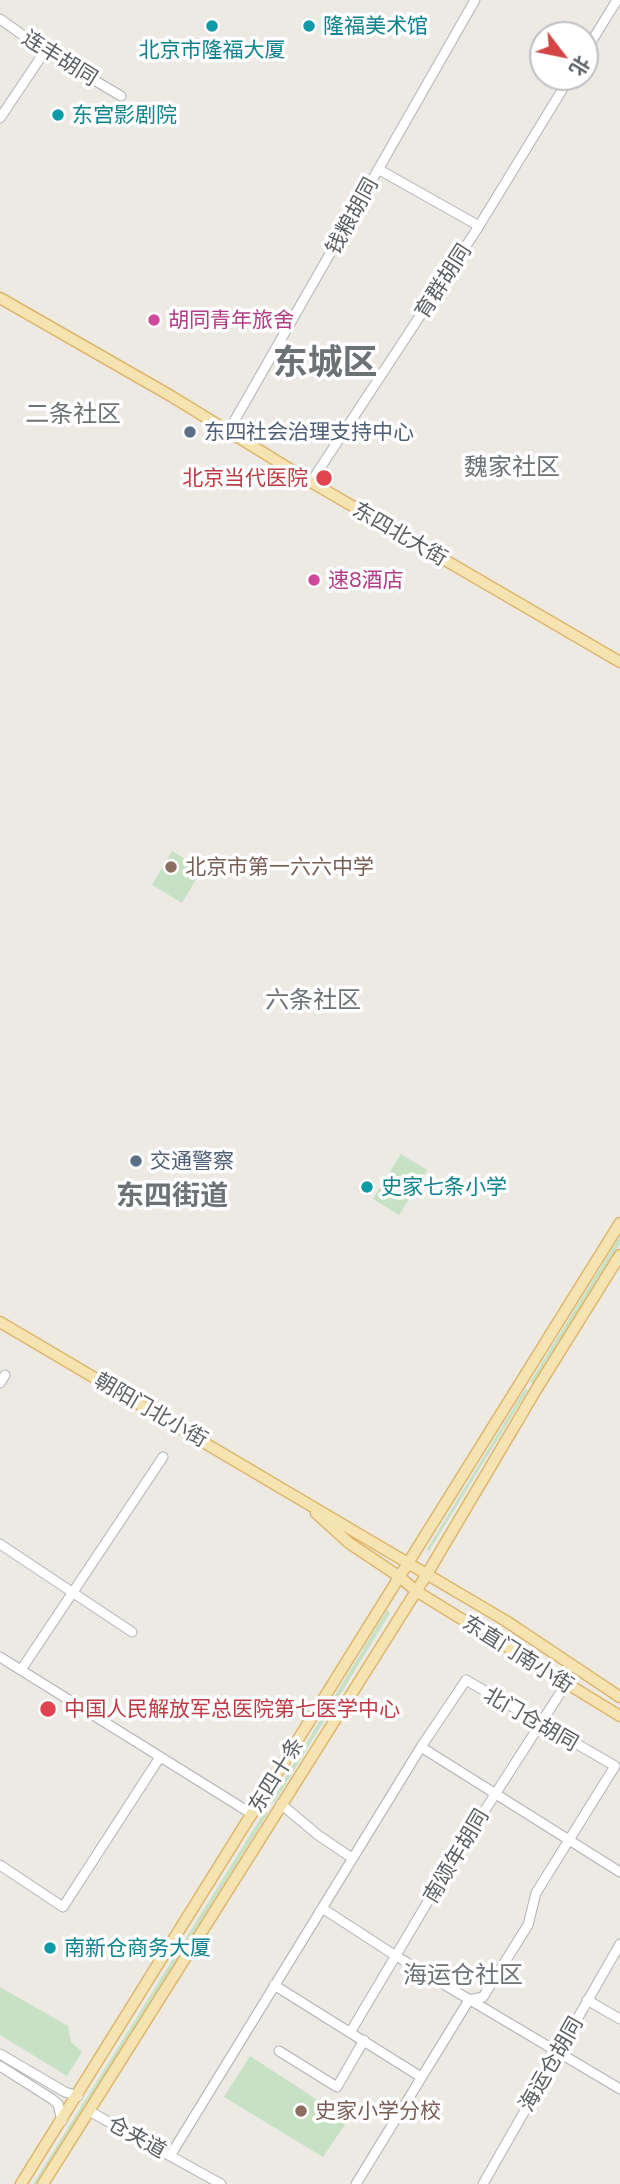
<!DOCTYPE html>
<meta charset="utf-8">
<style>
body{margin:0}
#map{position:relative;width:620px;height:2184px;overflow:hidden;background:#edeae4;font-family:Commissioner,"Noto Sans SC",sans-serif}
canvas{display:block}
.north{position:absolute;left:529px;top:21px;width:70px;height:70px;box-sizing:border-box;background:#fff;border:2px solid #bebfc1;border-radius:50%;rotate:122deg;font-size:19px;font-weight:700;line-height:28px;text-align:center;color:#5c6063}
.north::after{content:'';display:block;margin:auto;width:24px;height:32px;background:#d34445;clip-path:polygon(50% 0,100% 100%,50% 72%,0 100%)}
</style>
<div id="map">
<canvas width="620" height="2184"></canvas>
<div class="north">北</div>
</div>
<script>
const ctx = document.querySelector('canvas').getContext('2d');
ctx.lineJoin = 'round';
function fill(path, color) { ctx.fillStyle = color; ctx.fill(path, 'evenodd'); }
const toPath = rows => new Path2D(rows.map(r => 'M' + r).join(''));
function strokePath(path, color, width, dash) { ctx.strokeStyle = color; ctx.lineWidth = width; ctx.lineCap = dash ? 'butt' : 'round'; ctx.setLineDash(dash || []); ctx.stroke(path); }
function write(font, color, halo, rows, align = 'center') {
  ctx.font = font + ' Commissioner,"Noto Sans SC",sans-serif'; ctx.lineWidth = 7; ctx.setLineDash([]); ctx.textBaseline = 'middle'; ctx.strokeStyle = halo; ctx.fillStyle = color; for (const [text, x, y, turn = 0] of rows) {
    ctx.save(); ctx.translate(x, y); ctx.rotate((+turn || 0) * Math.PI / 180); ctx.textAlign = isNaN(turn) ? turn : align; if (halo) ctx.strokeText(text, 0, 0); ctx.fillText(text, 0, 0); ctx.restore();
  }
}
fill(toPath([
 [172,851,202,869,182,903,152,885],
 [401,1154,427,1170,399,1215,373,1199],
 [620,1236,620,1244,533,1384,530,1382],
 [525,1389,528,1390,429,1551,427,1549],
 [387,1610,390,1613,274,1803,271,1801],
 [265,1811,268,1813,39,2184,33,2184],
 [0,1987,68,2026,71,2042,82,2052,67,2076,0,2035],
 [250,2056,348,2120,323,2157,224,2097]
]), '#c6e1c4');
const minor = toPath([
 [0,19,45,51,121,96],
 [585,52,617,0],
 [0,118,45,51],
 [378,169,479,226],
 [228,432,475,0],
 [311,482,479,226,570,77],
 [0,1383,5,1375],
 [0,1544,132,1632],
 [0,1657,252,1814],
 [21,1670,163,1457],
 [421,1747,620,1872],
 [281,1804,318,1835,352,1858],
 [0,1865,63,1907,160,1757],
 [322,1908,396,1956,620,2089],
 [274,1985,421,2077],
 [587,2000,620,2019],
 [351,2031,449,1866,566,1684],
 [279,2051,337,2087,364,2040],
 [0,2054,65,2092,78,2096],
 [0,2066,52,2099,58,2104,62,2121],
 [89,2111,221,2184],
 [170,2156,421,1747,466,1680,615,1766,536,1893,528,1925,483,1997,469,2000,356,2184],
 [483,2184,620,1944]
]);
const major = toPath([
 [0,298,171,396,311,482,620,662],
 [0,1322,506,1621,620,1697],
 [316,1513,349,1543,400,1577,416,1591,620,1716],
 [21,2184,620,1223],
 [43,2184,427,1574,536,1390,620,1255]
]);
strokePath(minor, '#b0b2b5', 11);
strokePath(major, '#dfb56b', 13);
strokePath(minor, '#fff', 9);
strokePath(major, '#f5e4b2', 10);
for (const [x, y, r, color] of [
 [212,26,7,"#0f9aa8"],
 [309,26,7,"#0f9aa8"],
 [58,115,7,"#0f9aa8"],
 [154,320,7,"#d1479c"],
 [190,432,7,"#5c6f8a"],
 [324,478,9,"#e0444e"],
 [314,580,7,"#d1479c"],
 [171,867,7,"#8d6e63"],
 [136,1161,7,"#5c6f8a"],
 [367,1187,7,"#0f9aa8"],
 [48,1709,9,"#e0444e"],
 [50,1948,7,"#0f9aa8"],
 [301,2111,7,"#8d6e63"]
]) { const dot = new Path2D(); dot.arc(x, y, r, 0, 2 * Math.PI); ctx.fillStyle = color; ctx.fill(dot); strokePath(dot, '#fff', 2.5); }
write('21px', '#0d838f', '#fff', [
 ["隆福美术馆",323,26],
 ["北京市隆福大厦",212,50,"center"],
 ["东宫影剧院",72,115],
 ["史家七条小学",381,1187],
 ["南新仓商务大厦",64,1948]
], 'left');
write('21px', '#5c6063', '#fff', [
 ["连丰胡同",60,58,32],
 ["钱粮胡同",352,216,-61],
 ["育群胡同",443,281,-57],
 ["东四北大街",400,534,30],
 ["朝阳门北小街",151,1410,30],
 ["东直门南小街",518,1654,32],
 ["北门仓胡同",531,1719,30],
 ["东四十条",276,1775,-58],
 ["南颂年胡同",456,1856,-59],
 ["海运仓胡同",551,2064,-60],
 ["仓夹道",137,2137,29]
]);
write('21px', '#b23c85', '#fff', [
 ["胡同青年旅舍",168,320],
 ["速8酒店",328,580]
], 'left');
write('21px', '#4e5e75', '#fff', [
 ["东四社会治理支持中心",204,432],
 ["交通警察",150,1161]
], 'left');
write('21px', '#be3a42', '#fff', [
 ["北京当代医院",308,478],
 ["中国人民解放军总医院第七医学中心",64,1709,"left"]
], 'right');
write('21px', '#785e54', '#fff', [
 ["北京市第一六六中学",185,867],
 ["史家小学分校",315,2111]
], 'left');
write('24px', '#6d7275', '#fff', [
 ["二条社区",73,414],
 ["魏家社区",512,467],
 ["六条社区",313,1000],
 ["海运仓社区",463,1975]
]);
write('bold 28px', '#6d7275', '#fff', [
 ["东四街道",172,1196]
]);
write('bold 35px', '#6d7275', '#fff', [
 ["东城区",325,362]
]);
</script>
